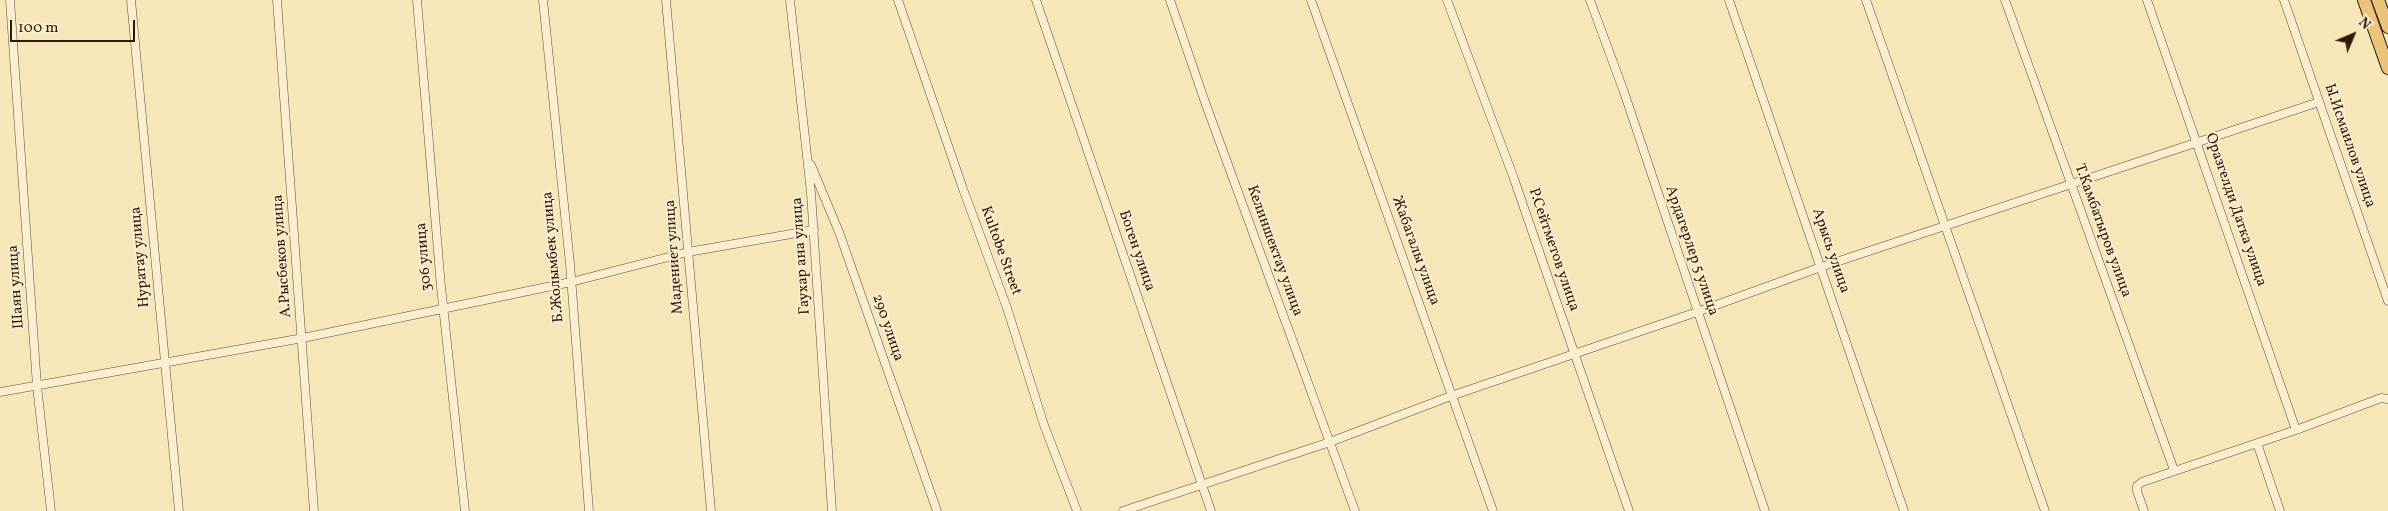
<!DOCTYPE html>
<meta charset="utf-8">
<style>
body{margin:0}
#map{position:relative;width:2388px;height:511px;overflow:hidden;background:#f5e7b7;font-family:Vollkorn,serif}
canvas{display:block}
.north{position:absolute;left:2328px;top:10px;width:50px;height:50px;-webkit-text-stroke:4px #f8efd0;paint-order:stroke;rotate:45deg;font-size:14px;font-weight:700;line-height:20px;text-align:center;color:#321805}
.north::after{content:'';display:block;margin:auto;width:18px;height:22px;background:#321805;clip-path:polygon(50% 0,100% 100%,50% 72%,0 100%)}
.scale{position:absolute;left:10px;top:20px;width:125px;height:22px;box-sizing:border-box;border:2px solid #321805;border-top:0;padding-left:6px;font-size:15px;line-height:18px;white-space:nowrap;color:#321805;-webkit-text-stroke:4px #f8efd0;paint-order:stroke}
</style>
<div id="map">
<canvas width="2388" height="511"></canvas>
<div class="north">N</div>
<div class="scale">100 m</div>
</div>
<script>
const ctx = document.querySelector('canvas').getContext('2d');
ctx.lineJoin = 'round';
const toPath = rows => new Path2D(rows.map(r => 'M' + r).join(''));
function strokePath(path, color, width, dash) { ctx.strokeStyle = color; ctx.lineWidth = width; ctx.lineCap = dash ? 'butt' : 'round'; ctx.setLineDash(dash || []); ctx.stroke(path); }
function write(font, color, halo, rows, align = 'center') {
  ctx.font = font + ' Vollkorn,serif'; ctx.lineWidth = 4; ctx.setLineDash([]); ctx.textBaseline = 'middle'; ctx.strokeStyle = halo; ctx.fillStyle = color; for (const [text, x, y, turn = 0] of rows) {
    ctx.save(); ctx.translate(x, y); ctx.rotate((+turn || 0) * Math.PI / 180); ctx.textAlign = isNaN(turn) ? turn : align; if (halo) ctx.strokeText(text, 0, 0); ctx.fillText(text, 0, 0); ctx.restore();
  }
}
const minor = toPath([
 [10,0,37,386,51,511],
 [131,0,179,511],
 [277,0,314,511],
 [417,0,441,287,465,511],
 [543,0,570,264,589,511],
 [666,0,711,511],
 [790,0,811,193,832,511],
 [898,0,963,189,1007,308,1044,425,1077,511],
 [1036,0,1211,511],
 [1170,0,1205,102,1355,511],
 [1311,0,1493,511],
 [1447,0,1513,176,1629,511],
 [1590,0,1624,92,1765,511],
 [1729,0,1904,511],
 [1866,0,2045,511],
 [2005,0,2174,470],
 [2147,0,2296,430],
 [2284,0,2388,301],
 [811,165,839,232,937,511],
 [0,392,303,338,571,282,688,252,814,230],
 [2257,443,2280,511],
 [1123,511,1330,442,1451,396,1697,312,1821,267,2319,102],
 [2144,511,2137,491,2137,486,2142,482,2296,430,2381,398,2387,399]
]);
const primary = toPath([
 [2364,0,2388,68],
 [2378,0,2388,27]
]);
strokePath(minor, '#634c32', 9);
strokePath(primary, '#321805', 14);
strokePath(minor, '#f8efd0', 8);
strokePath(primary, '#eac47c', 12);
write('15px', '#321805', '#f8efd0', [
 ["Ы.Исмаилов улица",2349,146,71],
 ["Оразгелди Датка улица",2235,210,71],
 ["Т.Камбатыров улица",2102,231,70],
 ["Р.Сейтметов улица",1553,250,71],
 ["Kultobe Street",1000,251,70],
 ["Боген улица",1136,251,71],
 ["Келиншектау улица",1274,251,70],
 ["Жабагалы улица",1415,251,70],
 ["Ардагерлер 5 улица",1691,251,71],
 ["Арысь улица",1830,251,71],
 ["А.Рысбеков улица",283,256,-94],
 ["Гаухар ана улица",802,256,-94],
 ["Нуратау улица",141,257,-95],
 ["306 улица",425,257,-95],
 ["Б.Жолымбек улица",554,257,-95],
 ["Мадениет улица",675,257,-94],
 ["Шаян улица",17,287,-94],
 ["290 улица",887,328,71]
]);
</script>
